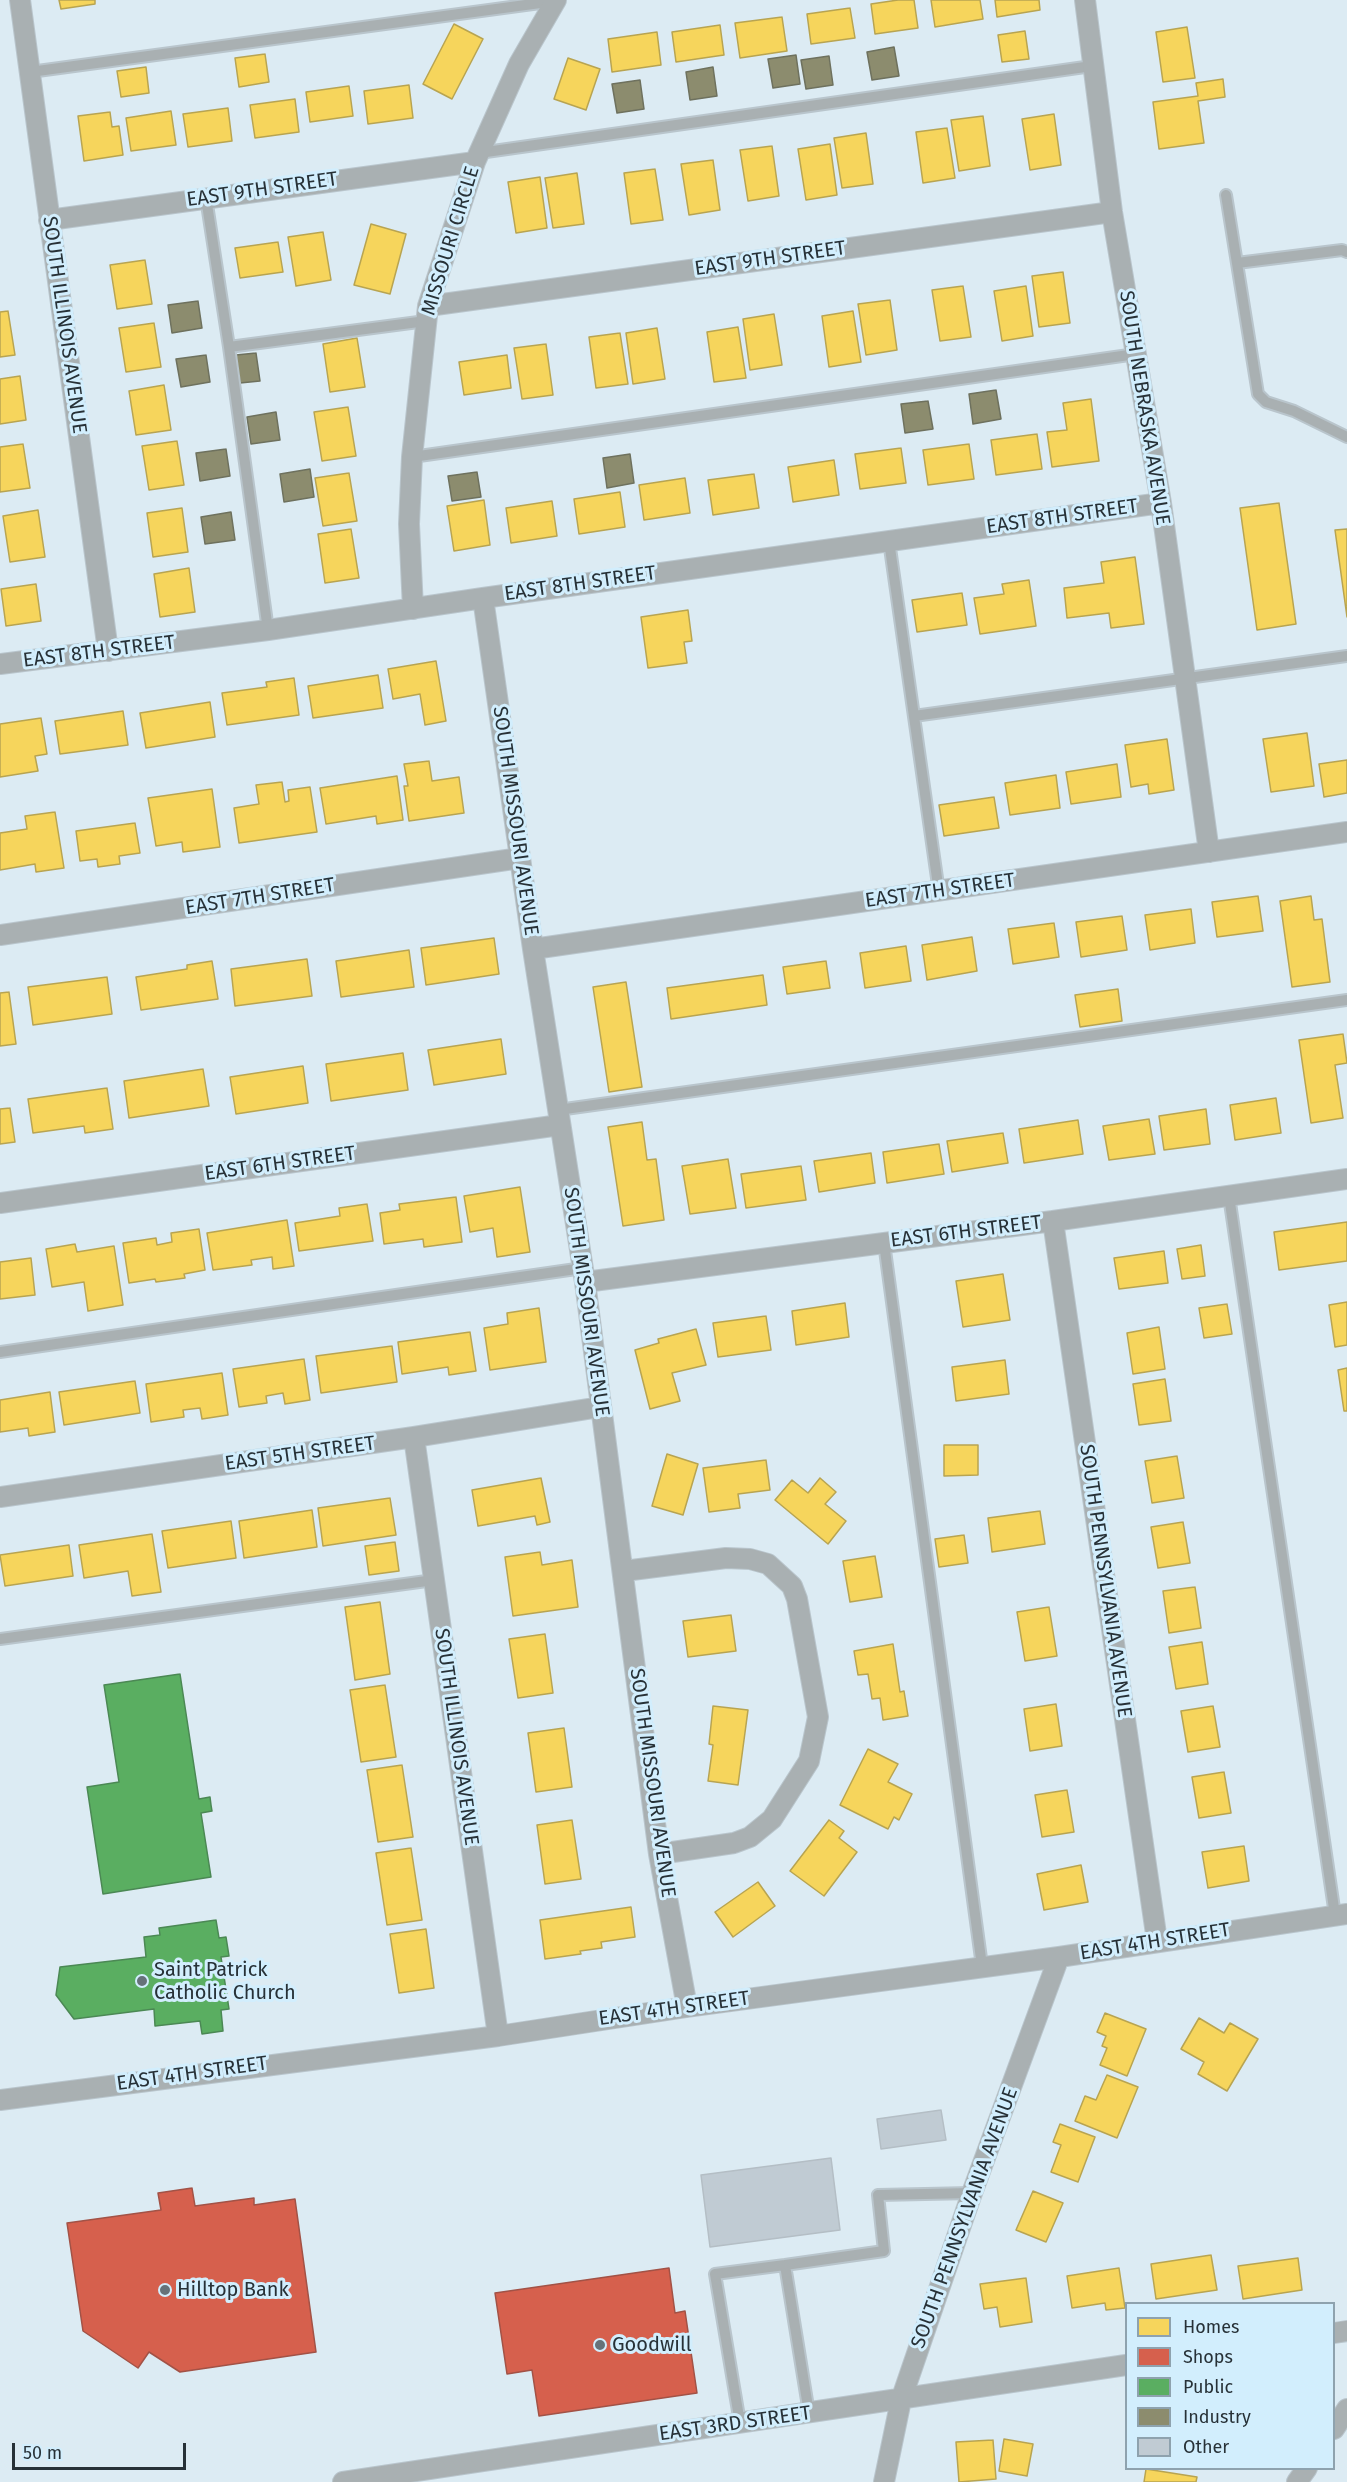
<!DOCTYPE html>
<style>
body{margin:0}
#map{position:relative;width:1347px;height:2482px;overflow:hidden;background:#dcebf3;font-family:"Fira Sans",sans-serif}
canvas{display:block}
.legend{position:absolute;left:1125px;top:2302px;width:210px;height:168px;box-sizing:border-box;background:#d2eefd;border:2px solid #8ea2ae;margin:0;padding:8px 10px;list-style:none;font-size:18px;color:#273137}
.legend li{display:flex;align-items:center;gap:12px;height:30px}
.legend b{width:30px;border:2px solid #8ea2ae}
.scale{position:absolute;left:12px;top:2443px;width:174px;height:27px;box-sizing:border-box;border:3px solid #273137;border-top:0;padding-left:8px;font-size:18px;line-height:21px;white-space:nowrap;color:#273137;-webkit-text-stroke:4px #d2eefd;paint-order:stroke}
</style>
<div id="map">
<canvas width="1347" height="2482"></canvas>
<ul class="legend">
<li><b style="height:16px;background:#f6d55c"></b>Homes</li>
<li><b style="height:16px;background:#d6604d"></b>Shops</li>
<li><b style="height:16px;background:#5aae61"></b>Public</li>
<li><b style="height:16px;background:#8c8c6e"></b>Industry</li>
<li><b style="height:16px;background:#c0cbd3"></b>Other</li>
</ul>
<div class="scale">50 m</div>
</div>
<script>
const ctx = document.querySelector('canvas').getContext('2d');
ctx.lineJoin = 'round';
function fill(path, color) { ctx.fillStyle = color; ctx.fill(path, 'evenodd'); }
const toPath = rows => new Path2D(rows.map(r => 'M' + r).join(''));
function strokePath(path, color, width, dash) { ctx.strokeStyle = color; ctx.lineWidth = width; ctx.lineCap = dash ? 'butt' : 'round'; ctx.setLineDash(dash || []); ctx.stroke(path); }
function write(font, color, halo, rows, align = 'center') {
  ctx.font = font + ' "Fira Sans",sans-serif'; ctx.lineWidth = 6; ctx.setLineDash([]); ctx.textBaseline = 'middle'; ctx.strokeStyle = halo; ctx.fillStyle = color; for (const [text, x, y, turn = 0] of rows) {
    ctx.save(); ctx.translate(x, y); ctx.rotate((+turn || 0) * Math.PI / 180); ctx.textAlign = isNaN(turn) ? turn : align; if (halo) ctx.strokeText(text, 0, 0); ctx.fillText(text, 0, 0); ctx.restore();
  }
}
const homes = toPath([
 [59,0,95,0,95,4,61,9,59,0],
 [898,0,914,0,918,28,875,34,871,4,898,0],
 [931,0,980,0,983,19,935,27,931,0],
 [995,0,1039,0,1040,10,997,17,995,0],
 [850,8,855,38,811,44,807,14,850,8],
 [782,17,787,51,740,58,735,23,782,17],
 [454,24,483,39,452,99,423,84,454,24],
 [720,25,724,55,676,62,672,32,720,25],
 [1187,27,1195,78,1163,82,1156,32,1187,27],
 [1025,31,1029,59,1002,62,998,35,1025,31],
 [657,32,661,65,612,72,608,39,657,32],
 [265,54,269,82,239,87,235,58,265,54],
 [568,58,600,69,586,110,554,99,568,58],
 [146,67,149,93,121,97,117,71,146,67],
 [1223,79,1225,97,1198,101,1204,143,1159,149,1153,102,1198,96,1196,83,1223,79],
 [409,85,413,118,368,124,364,91,409,85],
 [349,86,353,116,310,122,306,92,349,86],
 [295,99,299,132,255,138,250,105,295,99],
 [228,108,232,141,188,147,183,114,228,108],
 [171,111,176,145,131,151,126,118,171,111],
 [110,112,112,127,119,126,123,155,84,161,78,116,110,112],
 [1054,114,1061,165,1030,170,1022,119,1054,114],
 [983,116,990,166,959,171,951,120,983,116],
 [947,128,955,178,923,183,916,132,947,128],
 [866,133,873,184,842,188,834,138,866,133],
 [830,144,837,195,806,200,798,149,830,144],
 [772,146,779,196,748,201,740,150,772,146],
 [713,160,720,210,689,215,681,164,713,160],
 [655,169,663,220,631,224,624,173,655,169],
 [577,173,584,224,553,228,545,178,577,173],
 [540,177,547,228,516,233,508,182,540,177],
 [371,224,406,234,390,294,354,285,371,224],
 [323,232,331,280,296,286,288,237,323,232],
 [278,242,283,272,240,278,235,248,278,242],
 [145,260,152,304,117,309,110,265,145,260],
 [1063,272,1070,323,1039,327,1032,276,1063,272],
 [963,286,971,337,940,341,932,290,963,286],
 [1026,286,1033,336,1002,341,994,291,1026,286],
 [890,300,897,350,866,355,858,304,890,300],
 [8,311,15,355,0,357,0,312,8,311],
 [853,311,861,362,829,367,822,316,853,311],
 [774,314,782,365,750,370,743,319,774,314],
 [154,323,161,367,126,372,119,328,154,323],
 [738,327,746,378,714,382,707,332,738,327],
 [657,328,665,379,633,384,626,333,657,328],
 [620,333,628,384,596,388,589,337,620,333],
 [357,338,365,387,330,392,323,344,357,338],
 [546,344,553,395,522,399,514,348,546,344],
 [507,355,511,388,464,395,459,362,507,355],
 [20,376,26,420,0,424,0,379,20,376],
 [164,385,171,430,136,435,129,391,164,385],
 [1091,399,1099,461,1052,467,1047,432,1067,430,1063,403,1091,399],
 [348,407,356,456,322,461,314,412,348,407],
 [1037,434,1042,469,996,475,991,440,1037,434],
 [177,441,184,485,149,490,142,446,177,441],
 [23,444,30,488,0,492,0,447,23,444],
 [969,444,974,479,928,485,923,450,969,444],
 [901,448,906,483,860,489,855,454,901,448],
 [834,460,839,495,793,502,788,467,834,460],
 [349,473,357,521,323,526,315,478,349,473],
 [754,474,759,508,713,515,708,480,754,474],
 [685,478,690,513,644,520,639,485,685,478],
 [620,492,625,527,579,534,574,499,620,492],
 [484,500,490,545,454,551,447,506,484,500],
 [552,501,557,536,511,543,506,508,552,501],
 [1279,503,1296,624,1257,630,1240,508,1279,503],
 [182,508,188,552,153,557,147,513,182,508],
 [38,510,45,557,10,562,3,516,38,510],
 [351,529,359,578,325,583,318,534,351,529],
 [1347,529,1347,617,1335,530,1347,529],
 [1135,557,1144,624,1111,628,1109,613,1067,618,1064,588,1104,583,1101,562,1135,557],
 [189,568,195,612,160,617,154,574,189,568],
 [1029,580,1036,626,980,634,974,598,1004,594,1002,584,1029,580],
 [36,584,41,621,6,626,1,589,36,584],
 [962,593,967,625,917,632,912,600,962,593],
 [688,610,692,641,684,642,687,663,648,668,641,617,688,610],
 [436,661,446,721,425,725,420,694,393,699,388,669,436,661],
 [378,675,383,708,313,718,308,686,378,675],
 [294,678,299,715,227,725,222,693,267,687,266,682,294,678],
 [210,702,215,737,146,748,140,713,210,702],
 [123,711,128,745,60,754,55,721,123,711],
 [41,718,47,754,35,756,38,771,0,777,0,724,41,718],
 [1307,733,1314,786,1271,792,1263,739,1307,733],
 [1167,739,1174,790,1149,794,1148,784,1131,787,1125,745,1167,739],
 [1347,760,1347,793,1324,797,1319,764,1347,760],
 [429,761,432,781,459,777,464,813,409,821,404,786,408,786,404,764,429,761],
 [1117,764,1121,797,1071,804,1066,772,1117,764],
 [1056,775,1060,808,1010,815,1005,783,1056,775],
 [397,776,403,820,377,824,376,816,326,824,320,788,397,776],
 [282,782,285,802,289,801,288,790,310,787,317,832,239,843,234,808,259,804,256,785,282,782],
 [212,789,220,847,183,852,182,842,156,846,148,798,212,789],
 [994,797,999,828,944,836,939,805,994,797],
 [55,812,64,868,36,872,35,864,0,870,0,833,27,829,25,816,55,812],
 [135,823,140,853,119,856,120,864,98,867,97,859,80,861,76,831,135,823],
 [1258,896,1263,931,1217,937,1212,902,1258,896],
 [1311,896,1314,920,1322,919,1330,982,1292,987,1280,901,1311,896],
 [1191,909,1195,943,1150,950,1145,915,1191,909],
 [1122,916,1127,950,1081,957,1076,922,1122,916],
 [1054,923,1059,957,1013,964,1008,929,1054,923],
 [972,937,977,971,927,980,922,945,972,937],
 [494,938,499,974,426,985,421,948,494,938],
 [906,946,911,981,865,988,860,953,906,946],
 [409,950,414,987,341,997,336,961,409,950],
 [307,959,312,996,235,1006,231,969,307,959],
 [212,961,218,999,141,1010,136,977,187,969,187,965,212,961],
 [826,961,830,988,787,994,783,967,826,961],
 [763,975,767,1005,671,1019,667,988,763,975],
 [107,977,112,1014,33,1025,28,987,107,977],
 [626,982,642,1087,609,1092,593,987,626,982],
 [1118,989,1122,1021,1080,1027,1075,995,1118,989],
 [9,992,16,1044,0,1046,0,993,9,992],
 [1343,1034,1347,1063,1335,1065,1343,1118,1311,1123,1299,1040,1343,1034],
 [501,1039,506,1074,434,1085,428,1050,501,1039],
 [403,1053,408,1090,331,1101,326,1064,403,1053],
 [303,1066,308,1103,236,1114,230,1077,303,1066],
 [203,1069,209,1106,129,1118,124,1081,203,1069],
 [107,1088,113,1129,85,1133,84,1126,33,1133,28,1099,107,1088],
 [1276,1098,1281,1133,1235,1140,1230,1105,1276,1098],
 [10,1108,15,1142,0,1144,0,1109,10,1108],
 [1206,1109,1210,1144,1164,1150,1159,1116,1206,1109],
 [1149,1119,1155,1154,1109,1160,1103,1126,1149,1119],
 [1078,1120,1083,1154,1024,1163,1019,1129,1078,1120],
 [642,1122,647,1160,656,1159,664,1220,623,1226,608,1127,642,1122],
 [1003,1133,1008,1163,952,1172,947,1141,1003,1133],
 [939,1144,944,1174,887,1183,883,1152,939,1144],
 [871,1153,875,1183,819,1192,814,1161,871,1153],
 [728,1159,736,1208,690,1214,682,1166,728,1159],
 [801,1166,806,1200,746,1208,741,1174,801,1166],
 [520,1187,530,1252,497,1257,493,1228,470,1232,464,1196,520,1187],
 [456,1197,462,1242,424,1247,423,1239,384,1244,380,1213,400,1210,399,1204,456,1197],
 [367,1204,373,1241,299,1251,295,1223,340,1216,339,1208,367,1204],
 [287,1220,294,1266,273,1269,272,1257,251,1260,252,1265,213,1270,207,1233,287,1220],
 [1347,1222,1347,1261,1279,1270,1274,1232,1347,1222],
 [199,1229,205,1270,184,1274,185,1278,156,1282,155,1279,129,1283,123,1243,156,1238,157,1245,172,1242,171,1233,199,1229],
 [75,1244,77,1252,114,1246,123,1305,88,1311,84,1282,52,1287,46,1249,75,1244],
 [1201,1245,1205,1276,1182,1279,1177,1249,1201,1245],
 [1164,1251,1168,1283,1119,1289,1114,1258,1164,1251],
 [31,1258,35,1295,0,1299,0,1262,31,1258],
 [1003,1274,1010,1320,963,1327,956,1281,1003,1274],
 [1347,1302,1347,1345,1335,1347,1329,1305,1347,1302],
 [845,1303,849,1337,796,1345,792,1311,845,1303],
 [1227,1304,1232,1334,1204,1338,1199,1308,1227,1304],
 [539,1308,546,1362,490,1370,484,1328,508,1324,507,1313,539,1308],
 [766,1316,771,1350,718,1357,713,1323,766,1316],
 [1159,1327,1165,1369,1133,1374,1127,1333,1159,1327],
 [696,1329,706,1365,672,1373,680,1401,650,1409,635,1350,659,1343,658,1339,696,1329],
 [470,1332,476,1371,449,1375,448,1367,402,1374,398,1342,470,1332],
 [392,1346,397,1382,321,1393,316,1356,392,1346],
 [304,1359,310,1400,285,1404,283,1393,266,1396,267,1403,239,1407,233,1369,304,1359],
 [1005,1360,1009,1394,956,1401,952,1367,1005,1360],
 [1347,1368,1347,1411,1344,1411,1338,1370,1347,1368],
 [222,1373,228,1415,202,1419,200,1408,183,1410,184,1417,151,1422,146,1384,222,1373],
 [1165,1379,1171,1421,1139,1425,1133,1384,1165,1379],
 [135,1381,140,1413,64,1425,59,1392,135,1381],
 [50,1392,55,1432,29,1436,28,1428,0,1432,0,1400,50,1392],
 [944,1445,978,1445,978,1475,944,1476,944,1445],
 [667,1454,698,1464,683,1515,652,1506,667,1454],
 [1177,1456,1184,1498,1152,1503,1145,1461,1177,1456],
 [766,1460,770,1490,738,1494,740,1508,709,1512,703,1468,766,1460],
 [541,1478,550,1522,537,1525,535,1516,478,1526,472,1490,541,1478],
 [820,1478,836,1492,825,1504,846,1521,828,1544,775,1500,792,1480,808,1493,820,1478],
 [390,1498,396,1535,323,1546,318,1508,390,1498],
 [312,1510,317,1547,244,1558,239,1521,312,1510],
 [1040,1511,1045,1544,992,1552,988,1518,1040,1511],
 [231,1521,236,1558,168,1568,162,1531,231,1521],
 [1183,1522,1190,1563,1158,1568,1151,1527,1183,1522],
 [152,1534,161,1592,132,1596,128,1571,84,1578,79,1545,152,1534],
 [964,1535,968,1563,939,1567,935,1539,964,1535],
 [395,1542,399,1571,369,1575,365,1546,395,1542],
 [69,1545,73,1576,5,1586,0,1555,69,1545],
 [540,1552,542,1565,572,1560,578,1607,513,1616,505,1557,540,1552],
 [875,1556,882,1597,850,1602,843,1561,875,1556],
 [1195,1587,1201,1628,1169,1633,1163,1591,1195,1587],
 [380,1602,390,1674,355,1680,345,1607,380,1602],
 [1049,1607,1057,1656,1025,1661,1017,1612,1049,1607],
 [731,1615,736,1651,688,1657,683,1621,731,1615],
 [545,1634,553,1693,518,1698,509,1639,545,1634],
 [1202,1642,1208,1684,1176,1689,1169,1647,1202,1642],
 [893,1644,900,1692,904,1691,908,1716,883,1720,880,1698,872,1699,868,1674,858,1675,854,1651,893,1644],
 [385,1685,396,1757,361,1762,350,1690,385,1685],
 [1056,1704,1062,1746,1030,1751,1024,1709,1056,1704],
 [713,1706,748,1710,738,1785,708,1781,713,1745,709,1744,713,1706],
 [1213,1706,1220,1747,1188,1752,1181,1711,1213,1706],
 [564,1728,572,1787,536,1792,528,1733,564,1728],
 [868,1749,898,1764,888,1782,912,1794,899,1820,894,1817,888,1829,840,1805,868,1749],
 [402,1765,413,1837,378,1842,367,1770,402,1765],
 [1224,1772,1231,1813,1199,1818,1192,1777,1224,1772],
 [1067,1790,1074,1832,1042,1837,1035,1795,1067,1790],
 [572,1820,581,1879,545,1884,537,1825,572,1820],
 [829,1820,844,1831,839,1838,857,1852,824,1896,790,1871,829,1820],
 [1244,1846,1249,1881,1208,1888,1202,1852,1244,1846],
 [411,1848,422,1920,387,1925,376,1853,411,1848],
 [1081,1865,1088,1902,1044,1910,1037,1874,1081,1865],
 [758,1882,775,1906,733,1937,715,1912,758,1882],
 [631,1907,635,1937,601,1942,602,1948,580,1951,581,1954,545,1959,540,1920,631,1907],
 [426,1929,434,1988,399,1993,390,1934,426,1929],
 [1105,2013,1146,2029,1127,2076,1100,2065,1107,2048,1102,2046,1106,2036,1097,2032,1105,2013],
 [1199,2018,1224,2033,1230,2023,1258,2039,1227,2091,1198,2074,1204,2062,1181,2049,1199,2018],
 [1107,2075,1138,2087,1117,2138,1075,2121,1085,2096,1096,2100,1107,2075],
 [1060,2124,1095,2137,1078,2182,1051,2172,1061,2145,1053,2142,1060,2124],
 [1033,2191,1063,2203,1046,2242,1016,2230,1033,2191],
 [1211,2255,1217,2290,1156,2299,1151,2264,1211,2255],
 [1298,2258,1302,2290,1243,2299,1238,2266,1298,2258],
 [1119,2268,1125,2308,1106,2310,1105,2303,1072,2308,1067,2276,1119,2268],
 [1026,2278,1032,2322,1000,2327,997,2307,984,2309,980,2284,1026,2278],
 [1004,2439,1033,2444,1027,2476,999,2471,1004,2439],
 [993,2440,996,2479,959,2482,956,2442,993,2440],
 [1146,2469,1197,2477,1196,2482,1144,2482,1146,2469]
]);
fill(homes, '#f6d55c');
strokePath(homes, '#b8a451', 1.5);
const shops = toPath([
 [192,2188,195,2206,254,2198,254,2205,295,2199,316,2352,180,2372,149,2352,138,2368,83,2331,67,2223,161,2210,158,2193,192,2188],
 [669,2268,675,2313,685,2311,697,2393,539,2416,532,2370,507,2374,495,2293,669,2268]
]);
fill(shops, '#d6604d');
strokePath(shops, '#a25246', 1.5);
const public = toPath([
 [180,1674,199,1799,210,1797,211,1805,212,1811,201,1813,211,1877,103,1894,87,1787,119,1782,104,1685,180,1674],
 [216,1920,219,1938,226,1937,229,1956,221,1957,229,2009,221,2010,223,2031,202,2034,200,2021,155,2026,154,2009,74,2019,56,1995,60,1967,146,1957,144,1937,160,1935,159,1928,216,1920]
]);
fill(public, '#5aae61');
strokePath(public, '#4b8854', 1.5);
const industry = toPath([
 [894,47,899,76,872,80,867,52,894,47],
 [796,55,800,84,773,88,768,59,796,55],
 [829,56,833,85,806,89,801,60,829,56],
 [713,67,717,96,690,100,686,72,713,67],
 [640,80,644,109,617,113,612,84,640,80],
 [198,301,202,328,172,333,168,305,198,301],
 [256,353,260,381,240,383,236,355,256,353],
 [206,355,210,382,181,387,176,359,206,355],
 [996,390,1001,419,973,424,969,394,996,390],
 [928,401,933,429,905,433,901,404,928,401],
 [276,412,280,440,251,444,247,417,276,412],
 [226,449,230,476,200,481,196,453,226,449],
 [630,454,634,483,607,488,603,458,630,454],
 [310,469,314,497,284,502,280,474,310,469],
 [477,472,481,497,452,501,448,476,477,472],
 [231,512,235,540,205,544,201,517,231,512]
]);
fill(industry, '#8c8c6e');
strokePath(industry, '#6e715e', 1.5);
const building = toPath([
 [941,2110,946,2140,881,2149,877,2119,941,2110],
 [831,2158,840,2230,710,2247,701,2175,831,2158]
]);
fill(building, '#c0cbd3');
strokePath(building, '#b4bec5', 1.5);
const lane = toPath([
 [30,72,555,1],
 [479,153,1092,66],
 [1226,195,1258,394,1266,402,1294,411,1347,437],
 [206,198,229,347,268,630],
 [1237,263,1342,250,1347,252],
 [229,347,426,321],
 [412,457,1136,354],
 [889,541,939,892],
 [914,716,1347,656],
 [558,1110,1347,1000],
 [1229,1196,1335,1915],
 [884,1243,982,1966],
 [0,1352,583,1268],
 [0,1639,434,1580],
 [785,2265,884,2251,878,2195,972,2193],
 [740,2423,715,2274,785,2265,809,2413]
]);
const street = toPath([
 [20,0,108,651],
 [1085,0,1112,212,1161,503,1209,852],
 [49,220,475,162],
 [428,306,1112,212],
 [483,598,533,949,585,1282,659,1854,687,2007],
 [413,609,409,524,412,457,428,306,475,162,519,64,556,0],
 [0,664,268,630,483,598,1161,503],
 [0,935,520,858],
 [533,949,1347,832],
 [0,1203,560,1125],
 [1053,1221,1157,1941],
 [585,1282,1053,1221,1347,1179],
 [414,1437,498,2036],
 [0,1497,414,1437,600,1407],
 [624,1571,726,1558,750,1559,768,1564,792,1586,797,1599,818,1717,809,1761,772,1819,750,1837,734,1843,659,1854],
 [0,2100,498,2036,687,2007,1059,1957,1347,1914],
 [1334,2333,1347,2331],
 [1334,2429,1347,2409],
 [343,2482,1126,2365],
 [884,2482,901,2400,972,2193,1059,1957],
 [1297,2482,1307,2468]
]);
strokePath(lane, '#b9c5cc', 14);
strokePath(street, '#b9c5cc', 22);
strokePath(lane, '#a9b0b2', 10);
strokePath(street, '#a9b0b2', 20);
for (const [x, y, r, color] of [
 [142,1981,6,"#667279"],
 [165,2290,6,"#667279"],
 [600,2345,6,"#667279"]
]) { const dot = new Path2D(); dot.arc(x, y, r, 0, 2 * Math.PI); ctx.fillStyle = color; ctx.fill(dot); strokePath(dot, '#d2eefd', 2); }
write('20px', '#273137', '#d2eefd', [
 ["EAST 9TH STREET",262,190,-8],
 ["MISSOURI CIRCLE",451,241,-73],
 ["EAST 9TH STREET",770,259,-8],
 ["SOUTH ILLINOIS AVENUE",64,325,82],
 ["SOUTH NEBRASKA AVENUE",1144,408,81],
 ["EAST 8TH STREET",1062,517,-8],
 ["EAST 8TH STREET",580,584,-8],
 ["EAST 8TH STREET",99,652,-7],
 ["SOUTH MISSOURI AVENUE",515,821,82],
 ["EAST 7TH STREET",940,891,-8],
 ["EAST 7TH STREET",260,897,-9],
 ["EAST 6TH STREET",280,1164,-8],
 ["EAST 6TH STREET",966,1232,-7],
 ["SOUTH MISSOURI AVENUE",586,1302,82],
 ["EAST 5TH STREET",300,1454,-8],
 ["SOUTH PENNSYLVANIA AVENUE",1105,1581,82],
 ["SOUTH ILLINOIS AVENUE",456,1737,82],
 ["SOUTH MISSOURI AVENUE",652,1783,82],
 ["EAST 4TH STREET",1155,1942,-9],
 ["EAST 4TH STREET",674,2009,-8],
 ["EAST 4TH STREET",192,2074,-8],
 ["SOUTH PENNSYLVANIA AVENUE",965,2218,-70],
 ["EAST 3RD STREET",735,2424,-8]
]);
write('20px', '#273137', '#d2eefd', [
 ["Saint Patrick",154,1970],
 ["Catholic Church",154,1993],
 ["Hilltop Bank",177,2290],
 ["Goodwill",612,2345]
], 'left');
</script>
